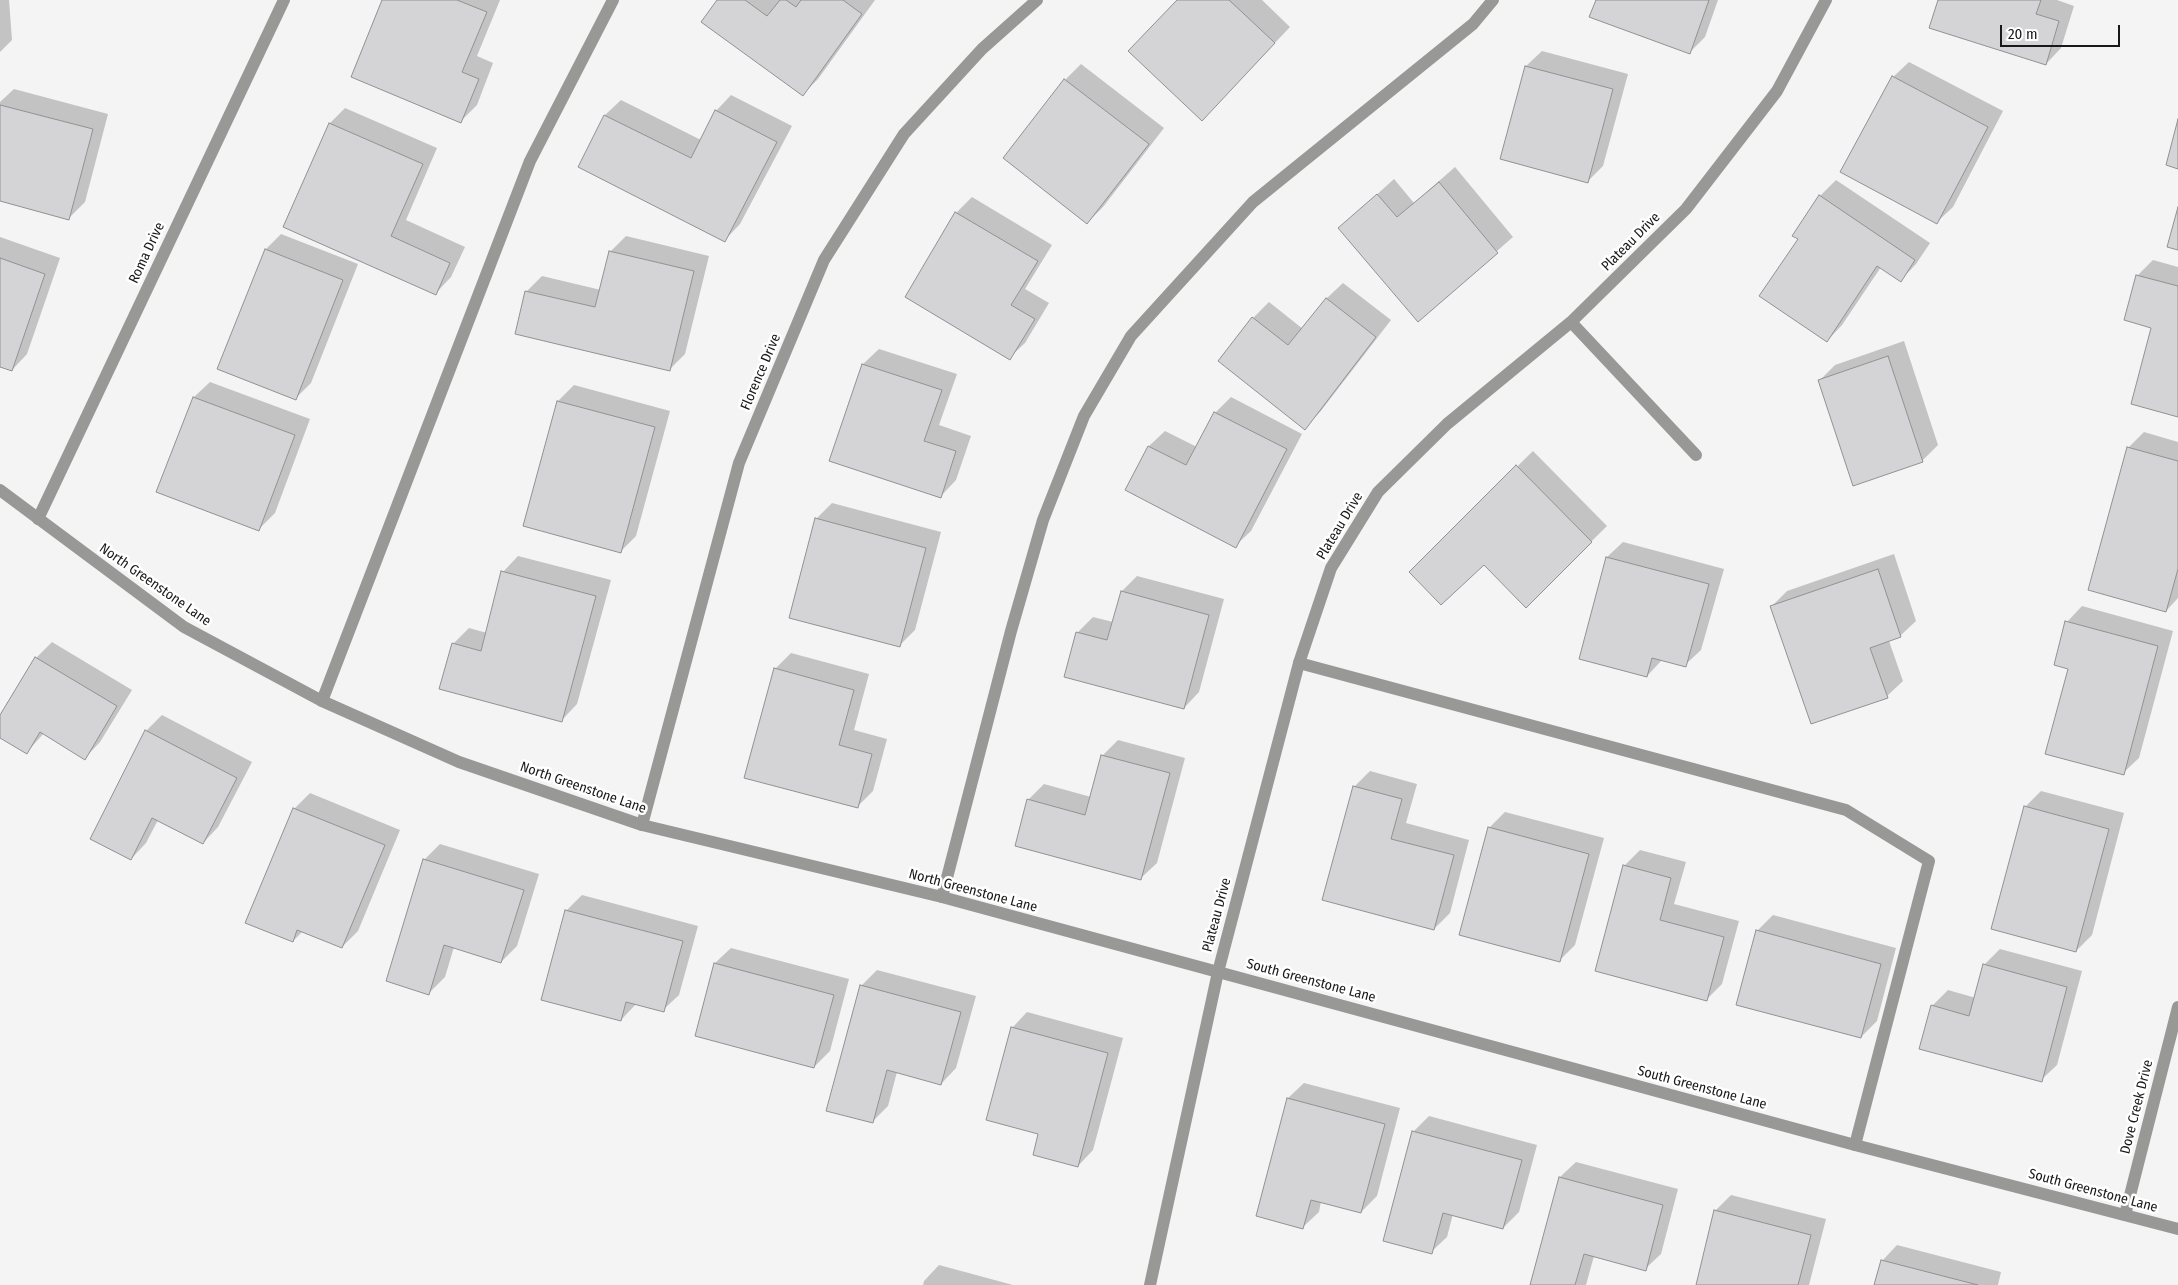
<!DOCTYPE html>
<style>
body{margin:0}
#map{position:relative;width:2178px;height:1285px;overflow:hidden;background:#f4f4f5;font-family:"Fira Sans Condensed",sans-serif}
canvas{display:block}
.scale{position:absolute;left:2000px;top:25px;width:120px;height:22px;box-sizing:border-box;border:2px solid #181818;border-top:0;padding-left:6px;font-size:15px;line-height:18px;white-space:nowrap;color:#181818;-webkit-text-stroke:4px #fff;paint-order:stroke}
</style>
<div id="map">
<canvas width="2178" height="1285"></canvas>
<div class="scale">20 m</div>
</div>
<script>
const ctx = document.querySelector('canvas').getContext('2d');
ctx.lineJoin = 'round';
function fill(path, color) { ctx.fillStyle = color; ctx.fill(path, 'evenodd'); }
const toPath = rows => new Path2D(rows.map(r => 'M' + r).join(''));
function strokePath(path, color, width, dash) { ctx.strokeStyle = color; ctx.lineWidth = width; ctx.lineCap = dash ? 'butt' : 'round'; ctx.setLineDash(dash || []); ctx.stroke(path); }
function write(font, color, halo, rows, align = 'center') {
  ctx.font = font + ' "Fira Sans Condensed",sans-serif'; ctx.lineWidth = 5; ctx.setLineDash([]); ctx.textBaseline = 'middle'; ctx.strokeStyle = halo; ctx.fillStyle = color; for (const [text, x, y, turn = 0] of rows) {
    ctx.save(); ctx.translate(x, y); ctx.rotate((+turn || 0) * Math.PI / 180); ctx.textAlign = isNaN(turn) ? turn : align; if (halo) ctx.strokeText(text, 0, 0); ctx.fillText(text, 0, 0); ctx.restore();
  }
}
fill(toPath([
 [0,0,9,0,12,40,0,52],
 [384,0,500,0,477,56,493,63,477,105,461,121],
 [719,0,875,0,818,79,803,94],
 [1178,0,1262,0,1290,27,1218,103],
 [1597,0,1718,0,1705,37,1690,52],
 [1939,0,2057,0,2074,6,2061,48,2046,64],
 [1542,51,1628,74,1603,166,1587,182,1526,66],
 [1909,62,2003,111,1953,207,1937,222,1893,77],
 [1081,64,1164,128,1103,207,1087,223,1005,158,1065,80],
 [14,89,108,114,85,202,69,218,0,200,0,102],
 [731,95,792,126,740,224,725,240,580,167,605,115,621,100,701,140,716,111],
 [345,108,437,148,406,220,465,247,451,277,436,293,285,226,330,123],
 [1455,167,1513,237,1418,320,1340,228,1394,179,1414,203],
 [1836,180,1930,243,1916,264,1901,280,1881,267,1842,325,1827,341,1799,239,1793,235,1820,196],
 [972,197,1052,245,1025,289,1049,303,1025,343,1009,358,956,213],
 [281,234,358,264,311,383,295,399,266,249],
 [626,236,709,256,685,354,669,370,526,292,542,276,601,290,610,252],
 [0,237,60,258,27,354,12,370,0,366],
 [2153,260,2178,267,2178,415,2137,276],
 [1343,283,1391,320,1320,412,1304,428,1220,361,1253,318,1269,302,1303,329,1327,298],
 [1904,341,1938,445,1922,461,1819,381,1835,365],
 [879,349,957,374,939,425,971,436,956,480,941,496,831,460,863,364],
 [210,382,310,419,275,513,259,529,158,492,194,397],
 [574,385,670,411,636,536,621,551,525,526,558,401],
 [1231,397,1302,434,1251,531,1235,546,1127,490,1149,446,1165,431,1197,447,1215,413],
 [2144,432,2178,442,2178,598,2166,611,2128,448],
 [1533,451,1607,526,1526,606,1484,563,1410,572],
 [832,503,941,532,915,630,899,646,816,519],
 [1623,542,1724,569,1701,650,1685,665,1662,660,1647,676,1580,658,1607,557],
 [1894,554,1916,621,1900,636,1889,641,1903,681,1887,696,1771,607,1787,591],
 [518,556,611,580,577,704,562,720,453,644,469,628,487,633,503,572],
 [1137,576,1224,599,1199,692,1184,708,1077,633,1093,617,1113,622,1122,591],
 [2082,606,2173,631,2139,758,2123,773,2070,668,2067,622],
 [52,642,132,690,100,742,85,758,44,733,27,752,0,736,0,718,36,658],
 [791,653,869,674,854,730,887,739,873,791,857,807,775,669],
 [162,715,252,762,218,827,203,843,158,820,146,843,131,859,146,731],
 [1118,740,1185,758,1157,863,1141,878,1028,800,1044,784,1091,797,1102,756],
 [1370,771,1417,784,1406,823,1469,840,1450,913,1434,929,1354,787],
 [2041,791,2124,813,2092,935,2076,951,2025,807],
 [310,793,400,830,358,931,342,947,303,931,293,941,294,809],
 [1505,812,1604,838,1575,945,1559,961,1489,828],
 [440,844,539,874,517,946,501,962,454,947,445,977,429,993,424,860],
 [1640,850,1686,862,1674,904,1739,921,1722,984,1706,1000,1624,866],
 [582,895,698,926,679,995,663,1010,636,1004,621,1020,566,911],
 [1773,915,1896,948,1877,1021,1861,1037,1757,931],
 [731,948,849,979,830,1051,814,1067,715,963],
 [2000,949,2082,971,2057,1065,2041,1080,1932,1006,1948,990,1976,998,1984,965],
 [877,970,976,996,956,1068,941,1084,897,1072,888,1106,872,1122,861,986],
 [1027,1012,1123,1038,1093,1150,1078,1166,1040,1133,1012,1028],
 [1304,1083,1400,1108,1377,1196,1361,1212,1321,1201,1319,1212,1303,1227,1257,1215,1288,1098],
 [1429,1116,1537,1145,1519,1212,1503,1228,1453,1214,1447,1237,1431,1252,1413,1132],
 [1576,1162,1678,1189,1661,1254,1645,1269,1594,1256,1586,1285,1531,1285,1560,1177],
 [1731,1195,1826,1219,1809,1285,1697,1285,1715,1211],
 [1897,1245,2001,1272,1998,1285,1875,1285,1882,1261],
 [939,1265,1013,1285,923,1285,924,1281]
]), '#0003');
const building = toPath([
 [382,0,457,0,487,12,462,72,479,79,461,123,351,77,382,0],
 [717,0,745,0,767,16,780,0,786,0,796,7,801,0,843,0,862,14,803,96,701,22,717,0],
 [1177,0,1229,0,1275,43,1202,121,1128,51,1177,0],
 [1596,0,1709,0,1690,54,1589,17,1596,0],
 [1938,0,2041,0,2036,14,2059,21,2046,65,1929,28,1938,0],
 [1525,66,1613,89,1588,183,1500,159,1525,66],
 [1892,76,1988,127,1937,224,1840,172,1892,76],
 [1064,79,1149,144,1087,224,1003,158,1064,79],
 [0,105,93,129,69,220,0,201,0,105],
 [715,110,777,142,725,242,578,167,604,115,691,158,715,110],
 [2178,119,2178,169,2166,165,2178,119],
 [329,123,423,164,391,236,450,263,436,295,283,227,329,123],
 [1439,182,1498,253,1418,322,1338,228,1377,194,1397,217,1439,182],
 [1819,195,1915,260,1901,282,1877,266,1827,342,1759,296,1798,239,1792,236,1819,195],
 [2178,207,2178,250,2167,247,2178,207],
 [955,212,1038,261,1011,305,1035,319,1010,360,905,297,955,212],
 [265,249,343,280,296,400,217,369,265,249],
 [609,251,694,271,670,371,515,334,525,291,595,307,609,251],
 [0,258,45,274,12,371,0,367,0,258],
 [2136,275,2178,286,2178,417,2131,404,2151,328,2124,320,2136,275],
 [1326,298,1376,337,1305,430,1218,361,1252,317,1288,345,1326,298],
 [1888,356,1923,462,1853,486,1818,380,1888,356],
 [862,364,942,390,924,441,956,451,941,498,829,461,862,364],
 [193,397,295,435,259,531,156,492,193,397],
 [557,401,655,427,621,553,523,526,557,401],
 [1214,412,1287,449,1236,548,1125,490,1148,446,1186,465,1214,412],
 [2127,447,2178,461,2178,569,2166,612,2088,590,2127,447],
 [1516,465,1592,542,1526,608,1484,565,1441,605,1409,572,1516,465],
 [815,518,926,548,900,647,789,618,815,518],
 [1606,557,1709,584,1686,667,1652,658,1647,677,1579,659,1606,557],
 [1878,569,1901,637,1870,648,1888,698,1811,724,1770,606,1878,569],
 [501,571,596,596,562,722,439,689,452,643,481,651,501,571],
 [1121,591,1209,615,1184,709,1064,677,1076,632,1107,640,1121,591],
 [2065,621,2158,646,2124,775,2045,754,2068,669,2054,665,2065,621],
 [35,657,117,706,85,760,40,732,27,754,0,738,0,715,35,657],
 [774,668,854,690,839,745,872,754,858,808,744,778,774,668],
 [145,730,237,778,203,844,152,818,131,860,90,839,145,730],
 [1101,755,1170,773,1141,880,1015,846,1027,799,1085,815,1101,755],
 [1353,786,1402,799,1391,839,1454,855,1434,930,1322,900,1353,786],
 [2024,806,2109,829,2076,952,1991,929,2024,806],
 [293,808,385,845,342,948,297,930,293,942,245,923,293,808],
 [1488,827,1589,854,1560,962,1459,935,1488,827],
 [423,859,524,890,501,963,444,945,429,995,386,981,423,859],
 [1623,865,1671,878,1660,920,1724,937,1707,1001,1595,971,1623,865],
 [565,910,683,941,664,1012,626,1002,621,1021,541,1000,565,910],
 [1756,930,1881,964,1861,1038,1736,1005,1756,930],
 [714,963,834,995,814,1068,695,1036,714,963],
 [1983,964,2067,987,2042,1082,1919,1049,1931,1005,1969,1016,1983,964],
 [860,985,961,1012,941,1085,887,1070,873,1123,826,1111,860,985],
 [1011,1027,1108,1053,1078,1167,1033,1155,1038,1134,986,1120,1011,1027],
 [1287,1098,1385,1124,1361,1213,1311,1200,1303,1229,1256,1216,1287,1098],
 [1412,1131,1522,1160,1503,1229,1443,1213,1432,1254,1383,1241,1412,1131],
 [1559,1177,1663,1205,1646,1271,1584,1254,1575,1285,1530,1285,1559,1177],
 [1714,1210,1811,1235,1798,1285,1696,1285,1714,1210],
 [1881,1260,1978,1285,1874,1285,1881,1260]
]);
fill(building, '#d4d4d6');
strokePath(building, '#909192', 1);
strokePath(toPath([
 [1299,663,1846,810,1929,861,1855,1145],
 [322,701,530,161,613,0],
 [942,897,1011,631,1043,520,1084,416,1131,336,1253,202,1473,24,1493,0]
]), '#989897', 12);
strokePath(toPath([
 [1571,322,1696,455],
 [38,519,284,0],
 [642,825,739,463,824,260,904,134,982,49,1037,0],
 [2125,1215,2178,1007],
 [1150,1285,1218,972,1299,663,1331,568,1378,492,1447,424,1571,322,1686,209,1777,91,1826,0]
]), '#989897', 12);
strokePath(toPath([
 [0,490,184,627,322,701,459,762,642,825,942,897,1855,1145,2178,1229]
]), '#989897', 12);
write('14px', '#181818', '#fff', [
 ["Plateau Drive",1631,242,-45],
 ["Roma Drive",147,253,-65],
 ["Florence Drive",761,372,-67],
 ["Plateau Drive",1340,526,-59],
 ["North Greenstone Lane",155,585,35],
 ["North Greenstone Lane",583,788,19],
 ["North Greenstone Lane",973,891,15],
 ["Plateau Drive",1217,915,-75],
 ["South Greenstone Lane",1311,981,15],
 ["South Greenstone Lane",1702,1088,15],
 ["Dove Creek Drive",2137,1107,-76],
 ["South Greenstone Lane",2093,1191,15]
]);
</script>
